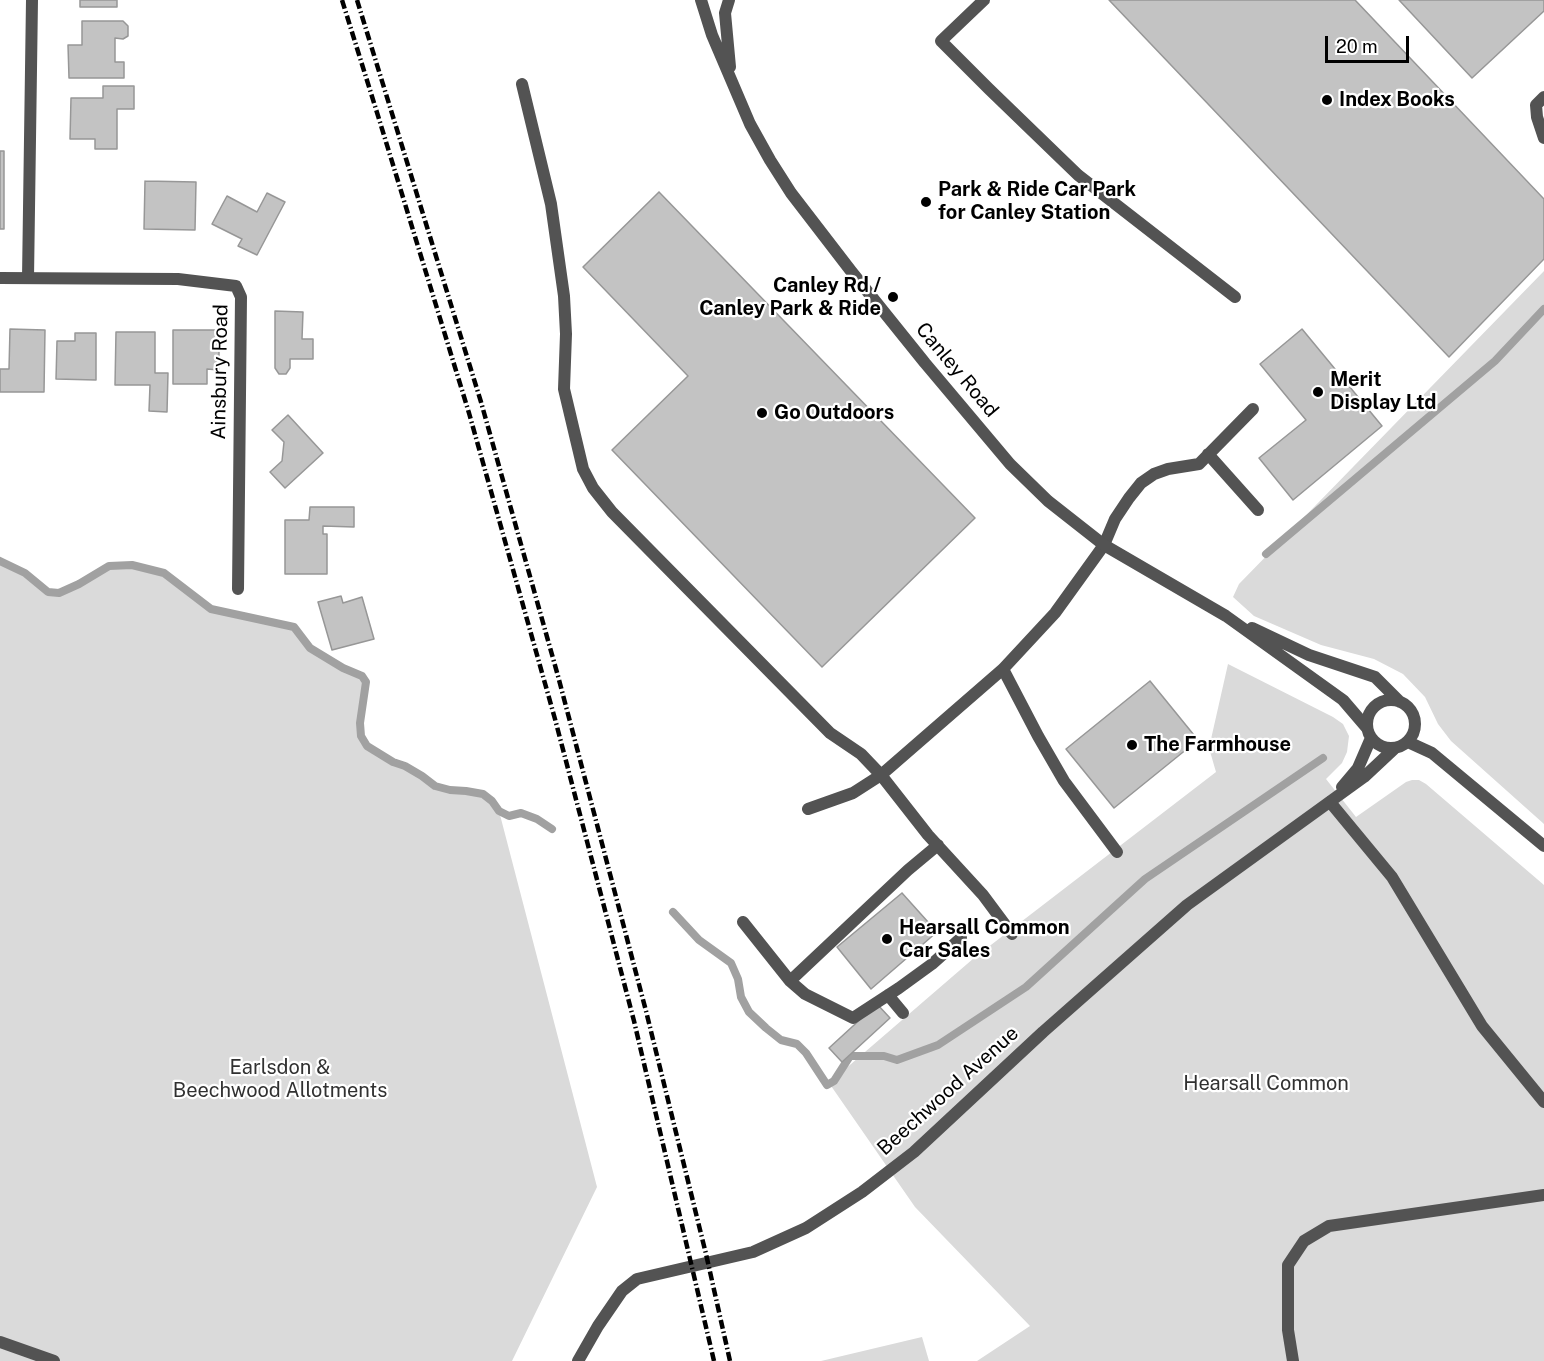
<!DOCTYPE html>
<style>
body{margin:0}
#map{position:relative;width:1544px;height:1361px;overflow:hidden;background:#fff;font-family:"Public Sans",sans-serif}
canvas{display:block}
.scale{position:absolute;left:1325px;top:36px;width:84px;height:27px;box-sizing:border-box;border:3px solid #000;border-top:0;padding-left:8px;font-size:18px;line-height:21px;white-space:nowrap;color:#000;-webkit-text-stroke:4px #fff;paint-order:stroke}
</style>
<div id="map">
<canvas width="1544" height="1361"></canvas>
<div class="scale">20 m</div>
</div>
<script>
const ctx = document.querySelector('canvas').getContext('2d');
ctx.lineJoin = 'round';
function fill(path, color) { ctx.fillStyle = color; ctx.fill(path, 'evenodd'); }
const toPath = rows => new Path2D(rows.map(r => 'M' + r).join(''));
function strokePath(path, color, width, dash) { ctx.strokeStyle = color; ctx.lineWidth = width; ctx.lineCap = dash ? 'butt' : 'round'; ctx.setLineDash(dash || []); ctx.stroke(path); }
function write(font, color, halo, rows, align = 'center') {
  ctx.font = font + ' "Public Sans",sans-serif'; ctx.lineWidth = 4.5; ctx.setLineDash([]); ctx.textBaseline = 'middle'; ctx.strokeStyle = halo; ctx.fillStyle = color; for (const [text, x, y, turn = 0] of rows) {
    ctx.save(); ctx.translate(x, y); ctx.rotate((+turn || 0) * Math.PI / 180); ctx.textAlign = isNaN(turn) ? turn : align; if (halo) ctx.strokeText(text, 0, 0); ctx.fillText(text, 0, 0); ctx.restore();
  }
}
fill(toPath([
 [1544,271,1544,824,1451,741,1438,724,1425,697,1403,674,1374,659,1321,645,1254,616,1233,597,1239,584],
 [0,561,25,573,48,592,59,593,79,584,109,566,132,565,164,573,211,609,294,627,311,648,343,668,362,676,366,682,360,723,361,736,368,746,393,762,405,766,422,776,435,786,450,790,466,791,483,794,492,801,499,811,597,1187,512,1361,0,1361],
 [1228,664,1333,717,1343,724,1349,736,1347,752,1342,763,1326,779,1356,817,1406,782,1412,780,1419,780,1426,784,1544,885,1544,1361,977,1361,1030,1326,915,1207,829,1083,974,958,1216,772,1209,748],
 [922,1337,929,1361,821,1361]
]), '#dadada');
strokePath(toPath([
 [1266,554,1495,361,1544,309],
 [0,561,25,573,48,592,59,593,79,584,109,566,132,565,164,573,211,609,294,627,310,648,343,668,362,676,366,682,360,723,361,736,367,746,393,762,405,766,422,776,435,786,450,790,466,791,483,794,492,801,499,811,509,816,521,813,537,819,552,829],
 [673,912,699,940,731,963,738,979,741,997,749,1012,766,1028,781,1040,797,1044,806,1053,827,1085,834,1081,850,1056,884,1056,897,1060,938,1045,1026,987,1145,879,1323,758]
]), '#a1a1a1', 8);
const building = toPath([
 [80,0,117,0,117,7,80,7,80,0],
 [1109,0,1355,0,1544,199,1544,259,1449,357,1109,0],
 [1399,0,1544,0,1544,11,1472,78,1399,0],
 [82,21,123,21,128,26,128,36,123,39,115,38,115,62,124,62,124,78,69,78,68,45,82,45,82,21],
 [103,86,134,86,134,109,117,109,117,149,95,149,95,139,70,139,71,98,103,98,103,86],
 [0,151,4,151,4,229,0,229,0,151],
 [145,181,196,182,195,230,144,229,145,181],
 [659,192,975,518,822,667,612,450,688,376,583,267,659,192],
 [267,193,285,202,257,255,238,246,242,239,212,224,227,196,257,212,267,193],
 [275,311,303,312,302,339,313,339,313,359,290,359,290,368,286,374,279,374,275,368,275,311],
 [10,329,45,330,44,392,0,392,0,369,9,369,10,329],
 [1302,329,1382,426,1293,500,1259,458,1306,420,1260,364,1302,329],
 [173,330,219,330,219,370,207,369,207,384,173,384,173,330],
 [116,332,155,332,155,373,168,373,167,412,149,411,150,385,115,385,116,332],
 [75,333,96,333,96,380,56,379,57,341,75,341,75,333],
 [288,415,323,453,285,488,270,472,282,461,284,442,272,430,288,415],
 [310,507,354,507,354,527,323,526,323,534,327,534,327,574,285,574,285,520,309,520,310,507],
 [341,596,343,603,362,597,374,639,332,650,318,602,341,596],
 [1150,681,1198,740,1114,808,1066,749,1150,681],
 [902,893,937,932,871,989,837,947,902,893],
 [877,1004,890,1018,842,1062,829,1048,877,1004]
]);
fill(building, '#c3c3c3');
strokePath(building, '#979797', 1.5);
strokePath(toPath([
 [984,0,941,41,989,89,1078,175,1235,297],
 [522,84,551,204,564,296,566,334,564,389,583,469,593,488,612,512,830,733,861,754,881,775,928,835,983,895,1012,934],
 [1544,97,1536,105,1537,117,1544,138],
 [1208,454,1258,510],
 [1003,669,1038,736,1064,781,1117,852],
 [1330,802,1392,877,1482,1026,1544,1102],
 [808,809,853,793,881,775,1003,669,1055,613,1104,545,1115,519,1129,498,1141,483,1154,474,1168,469,1199,464,1253,409],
 [743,922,790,981,805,994,853,1018,899,988,932,964,961,938],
 [790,981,908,870,938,845],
 [888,995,903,1013],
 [0,1342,54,1361],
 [1293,1361,1288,1330,1288,1265,1304,1241,1329,1226,1544,1195]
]), '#535353', 12);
strokePath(toPath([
 [0,278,178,279,236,286,241,297,238,589],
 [28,278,32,0]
]), '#535353', 12);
strokePath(toPath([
 [701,0,712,35,750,124,770,160,791,193,851,271,925,363,1010,464,1048,501,1104,545,1226,616,1343,700,1367,728],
 [729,0,725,13,730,67],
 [1252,628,1309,655,1375,677,1400,702],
 '1367 724a24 24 0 1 1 48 0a24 24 0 1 1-48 0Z',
 [1408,742,1432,753,1544,846],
 [1342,787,1358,768,1371,738],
 [578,1361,598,1326,622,1291,637,1279,753,1252,806,1228,862,1192,914,1152,1043,1032,1187,905,1364,777,1395,748]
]), '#535353', 12);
strokePath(toPath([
 [342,0,379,119,469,413,555,719,634,1021,714,1361],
 [357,0,481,402,558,676,646,1011,706,1254,730,1361]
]), '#000', 4.5, [9, 3, 1.5, 3]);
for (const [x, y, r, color] of [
 [1327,100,6,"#000"],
 [926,202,6,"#000"],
 [893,297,6,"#000"],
 [1318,392,6,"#000"],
 [762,413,6,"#000"],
 [1132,745,6,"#000"],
 [887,939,6,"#000"]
]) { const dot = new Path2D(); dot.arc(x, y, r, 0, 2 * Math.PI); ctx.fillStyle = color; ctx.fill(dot); strokePath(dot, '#fff', 2); }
write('bold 20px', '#000', '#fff', [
 ["Index Books",1339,100],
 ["Park & Ride Car Park",938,190],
 ["for Canley Station",938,213],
 ["Canley Rd /",881,286,"right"],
 ["Canley Park & Ride",881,309,"right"],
 ["Merit",1330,380],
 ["Display Ltd",1330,403],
 ["Go Outdoors",774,413],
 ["The Farmhouse",1144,745],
 ["Hearsall Common",899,928],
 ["Car Sales",899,951]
], 'left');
write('20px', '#000', '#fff', [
 ["Canley Road",957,370,50],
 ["Ainsbury Road",220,372,-89],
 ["Beechwood Avenue",948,1091,-42]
]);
write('20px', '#313131', '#fff', [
 ["Earlsdon &",280,1068],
 ["Beechwood Allotments",280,1091],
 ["Hearsall Common",1266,1084]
]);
</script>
